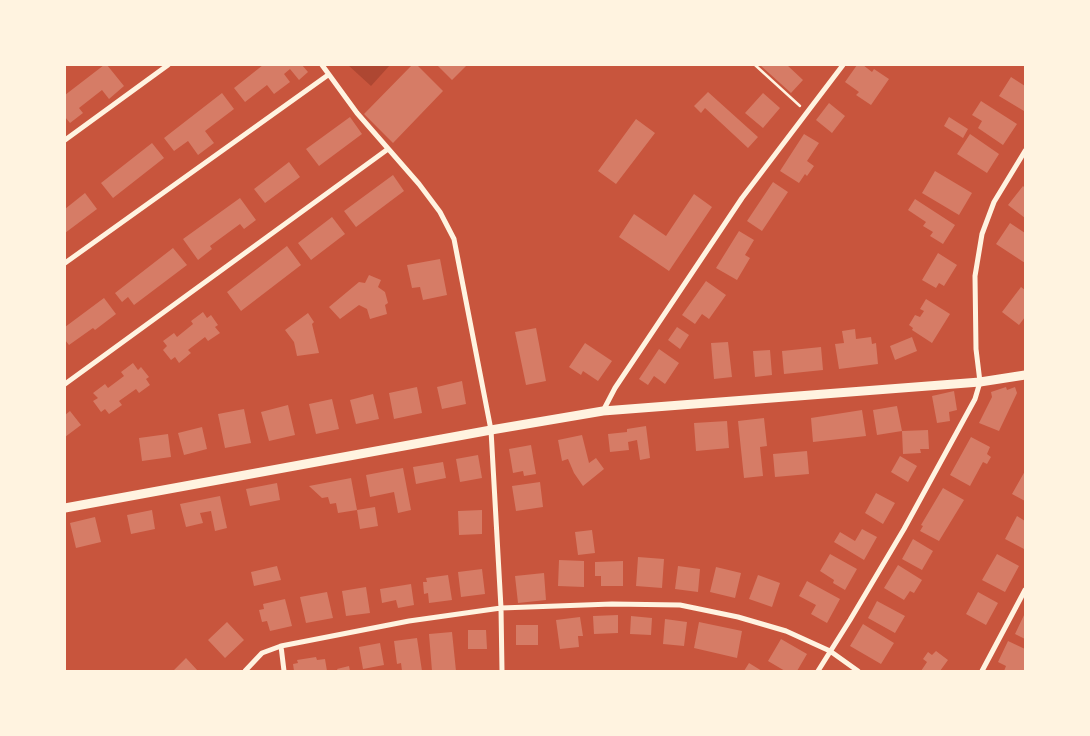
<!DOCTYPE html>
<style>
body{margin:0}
#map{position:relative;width:1090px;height:736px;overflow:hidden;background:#c8553d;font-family:"Roboto Condensed",sans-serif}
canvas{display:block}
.frame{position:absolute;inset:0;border:66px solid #fff3e0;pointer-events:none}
</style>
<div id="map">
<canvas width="1090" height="736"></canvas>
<div class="frame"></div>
</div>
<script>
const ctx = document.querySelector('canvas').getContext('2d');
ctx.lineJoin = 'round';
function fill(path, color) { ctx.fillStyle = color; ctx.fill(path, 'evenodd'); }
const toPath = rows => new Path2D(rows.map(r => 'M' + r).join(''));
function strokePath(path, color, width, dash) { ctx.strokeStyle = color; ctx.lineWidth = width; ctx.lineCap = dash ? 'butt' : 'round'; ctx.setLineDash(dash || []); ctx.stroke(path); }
fill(toPath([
 [348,65,390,65,371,86]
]), '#ae4732');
fill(toPath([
 [104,65,107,65,124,86,109,99,102,90,79,108,83,113,70,123,65,117,65,95],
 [263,65,302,65,308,72,299,80,290,69,284,74,290,82,274,94,267,85,245,102,234,88],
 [412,65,417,65,443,91,393,143,364,114],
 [437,65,467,65,452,80],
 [760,65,787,65,803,80,791,93],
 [857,65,863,65,872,72,874,69,889,79,871,105,856,95,859,92,845,82],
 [1011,77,1025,86,1024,111,999,96],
 [708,92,758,137,748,148,705,108,701,113,694,106],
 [222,93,234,109,205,131,214,143,198,155,188,141,174,151,164,138],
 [763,93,780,108,763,128,745,113],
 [981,101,1017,124,1003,145,978,128,982,121,972,115],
 [829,103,845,116,832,133,816,120],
 [350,117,362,134,319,166,306,149],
 [949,117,968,129,963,138,944,126],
 [636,119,655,133,616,184,598,171],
 [804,134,819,143,807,161,814,166,807,176,805,174,799,183,780,171],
 [970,134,999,154,987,173,957,154],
 [152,143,164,158,113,198,101,183],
 [289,162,300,177,265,203,254,189],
 [935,171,972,193,959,215,922,193],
 [393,175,404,191,356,227,344,211],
 [773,182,788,192,762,231,747,221],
 [1023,186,1025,188,1025,218,1008,205],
 [85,193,97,209,65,233,65,209],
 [694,194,712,207,669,271,619,237,634,214,666,236],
 [240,198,256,220,244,229,240,224,210,246,212,249,198,260,183,239],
 [915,199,955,225,943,244,930,236,933,232,923,226,926,222,908,210],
 [332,217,345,234,311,260,298,243],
 [1010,223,1025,233,1025,263,996,244],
 [739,231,754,240,745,255,750,258,737,280,716,268],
 [287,246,301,265,241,311,227,292],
 [173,248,187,265,134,305,128,297,122,302,115,293],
 [938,253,957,265,944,286,939,283,936,288,922,280],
 [440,259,447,295,423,300,420,287,412,288,407,265],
 [369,275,381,280,378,287,385,292,388,303,385,305,387,314,370,319,367,309,359,305,340,319,329,307,359,282,365,283],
 [706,281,726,295,709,319,702,314,695,324,682,315],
 [1021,287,1025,290,1025,317,1019,325,1002,312],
 [104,298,116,314,95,330,93,328,69,345,65,340,65,327],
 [926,299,950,314,932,343,912,330,913,328,909,325,915,315,920,317,924,311,920,309],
 [203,312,207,318,211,315,218,325,215,327,220,333,208,341,205,337,188,350,191,353,179,363,175,357,171,360,163,350,167,346,163,341,174,333,177,337,193,324,191,321],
 [308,313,314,322,312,324,319,353,297,356,294,342,285,330],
 [677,327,689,335,680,349,668,340],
 [536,328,546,381,526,385,515,332],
 [855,329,856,339,871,337,872,344,876,343,878,364,839,369,835,344,844,343,842,331],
 [912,337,917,351,895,360,890,346],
 [728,342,732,377,714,379,711,343],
 [585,343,612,361,598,381,583,371,581,375,569,367],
 [821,347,823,370,784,374,782,351],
 [659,349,679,363,665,384,654,376,648,385,639,379],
 [770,350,772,375,755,377,753,351],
 [133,363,138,370,141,367,149,377,146,379,150,385,139,393,136,389,119,401,122,405,109,414,105,409,101,412,93,401,98,398,93,393,105,384,108,388,124,376,121,372],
 [462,381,466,404,442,409,437,387],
 [417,387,422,413,394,419,389,393],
 [1006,387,1007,390,1015,387,1017,393,999,431,979,423,992,397,991,392],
 [954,391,957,410,949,412,950,421,937,423,932,396],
 [373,394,379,419,356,424,350,400],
 [332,399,339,429,316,434,309,404],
 [288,405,295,435,269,441,261,412],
 [897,406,902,431,928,430,929,449,920,449,921,453,903,454,902,431,877,435,873,410],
 [244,409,251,443,225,448,218,414],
 [862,410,866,436,813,442,811,418],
 [70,411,81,425,65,437,65,415],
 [764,418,767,446,760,447,763,476,744,478,738,421],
 [727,421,729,448,696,451,694,423],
 [646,426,650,458,640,460,637,440,628,442,629,450,610,452,608,434,627,432,627,429],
 [202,427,207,449,184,455,178,433],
 [168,434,171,457,142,461,139,438],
 [582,435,589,463,596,458,604,469,583,486,574,473,568,459,562,461,558,440],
 [971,437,990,447,987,454,991,457,987,464,983,462,970,486,950,475],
 [531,445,536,474,524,476,523,471,513,473,509,449],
 [807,451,809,474,775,477,773,454],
 [478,455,482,478,460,482,456,459],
 [900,456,917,466,908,482,891,472],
 [443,462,446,478,416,484,413,467],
 [403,468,411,510,398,513,394,492,370,497,366,475],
 [1025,471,1025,501,1012,494],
 [351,478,357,510,338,513,336,503,330,504,328,497,322,498,309,486],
 [540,482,543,507,516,511,512,486],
 [277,483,280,500,250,506,246,489],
 [943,488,964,500,939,541,920,531,923,526,921,525],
 [876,493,895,503,883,524,865,513],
 [220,496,227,528,215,531,211,511,200,513,203,523,186,527,180,504],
 [375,507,378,526,360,529,357,510],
 [152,510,155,529,131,534,127,515],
 [482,510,482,534,459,535,458,511],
 [1017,516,1025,521,1024,549,1005,539],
 [95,517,101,542,76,548,70,523],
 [862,529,877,537,864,560,834,542,840,532,855,541],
 [592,530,595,553,578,555,575,532],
 [913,539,933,551,922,570,902,559],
 [830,554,857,569,845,590,833,583,834,580,820,571],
 [997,554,1019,566,1005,592,982,580],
 [638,557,664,559,662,588,636,586],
 [559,560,584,561,584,587,558,586],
 [623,561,623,586,601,586,601,576,595,576,595,562],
 [898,565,922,580,914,593,910,591,904,600,884,588],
 [277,566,281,580,254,586,251,572],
 [678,566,700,569,698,592,675,589],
 [716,567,741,573,735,598,710,592],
 [482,569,485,594,461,597,458,572],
 [544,573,546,600,518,603,515,576],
 [448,575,452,600,429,603,428,593,424,594,423,582,427,582,426,578],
 [758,575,780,583,772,607,749,599],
 [807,581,840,599,827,623,811,614,816,605,799,596],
 [411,584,414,605,398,608,396,600,382,603,380,589],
 [366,587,370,613,346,616,342,591],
 [327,592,333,618,306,623,300,597],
 [978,592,998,603,986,625,966,614],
 [285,599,292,626,270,631,267,621,262,622,259,610,264,609,263,604],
 [877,601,905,616,895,633,868,618],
 [1025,613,1025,639,1015,634],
 [618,615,618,633,594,634,593,616],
 [631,616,652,618,651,635,630,634],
 [580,617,583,636,578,636,579,647,560,649,556,620],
 [665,619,687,622,684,646,663,644],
 [227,622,244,640,225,658,208,640],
 [699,622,742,631,737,658,694,648],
 [863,624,894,643,881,664,850,646],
 [516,625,538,625,538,645,516,645],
 [468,630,486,630,487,649,468,649],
 [452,632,456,671,432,671,429,634],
 [417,638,422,671,402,671,401,663,397,664,394,641],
 [781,639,807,654,797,671,785,671,768,661],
 [1008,641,1025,649,1025,671,1004,671,1006,666,998,662],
 [380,643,384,665,363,669,359,647],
 [936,651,948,660,940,671,921,671,927,662,923,659,928,652,932,655],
 [316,657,317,660,325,659,327,671,294,671,293,664,298,663,297,660],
 [186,658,198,671,173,671],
 [749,663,762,671,744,671],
 [349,666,350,671,338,671,337,669]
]), '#d67c66');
strokePath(toPath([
 [755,65,800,106]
]), '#fff3e0', 2.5);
strokePath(toPath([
 [322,65,357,113,419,184,440,212,454,239,491,430,501,608,502,671],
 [65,140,168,65],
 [65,263,328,75],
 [65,384,388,149],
 [603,411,615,388,742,198,843,65],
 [281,646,284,671],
 [245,671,262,653,281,646,409,621,501,608,612,604,680,605,738,617,786,631,830,651,858,671],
 [818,671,850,620,904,529,975,399,980,382,976,349,975,276,982,234,994,202,1025,151],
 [982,671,1025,590]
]), '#fff3e0', 5);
strokePath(toPath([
 [65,508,491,430,603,411,980,382,1025,375]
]), '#fff3e0', 9);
</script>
